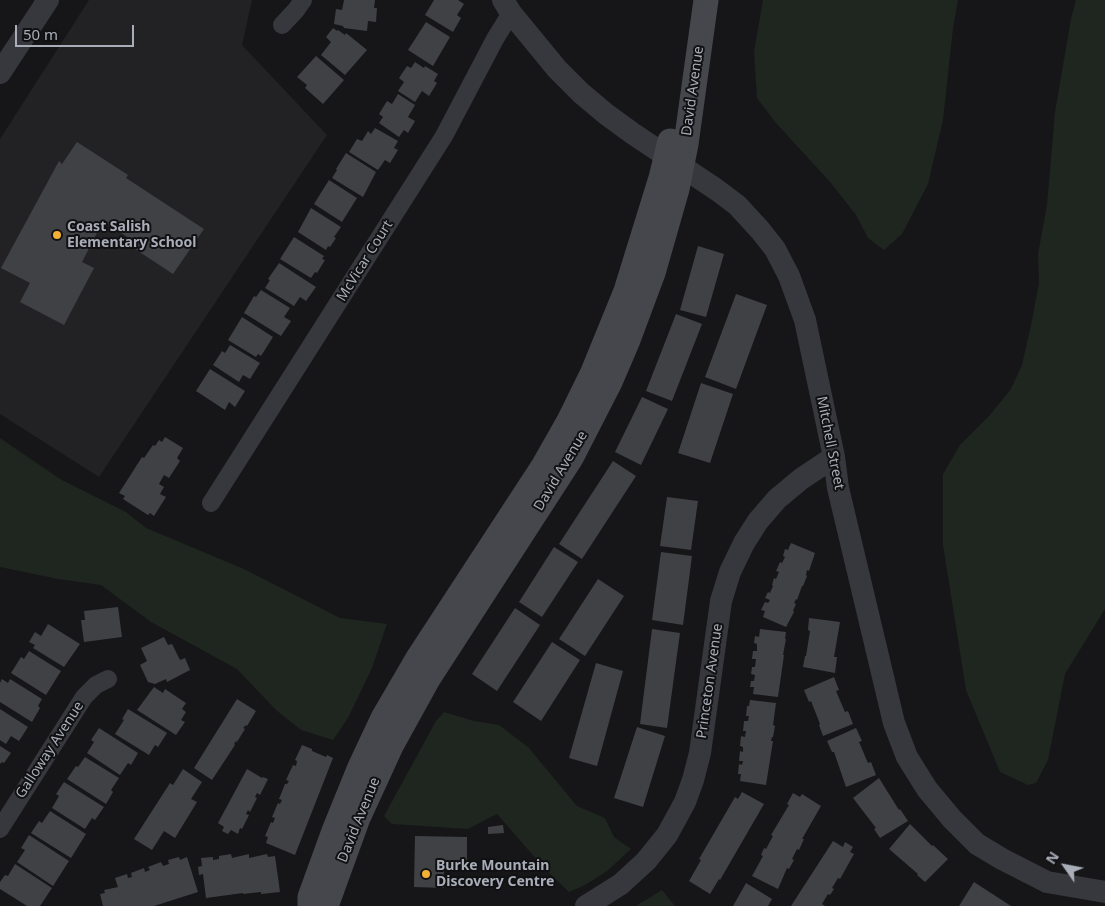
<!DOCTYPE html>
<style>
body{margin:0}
#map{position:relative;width:1105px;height:906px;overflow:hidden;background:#161618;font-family:"Noto Sans",sans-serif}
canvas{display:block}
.north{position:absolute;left:1040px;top:841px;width:50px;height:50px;-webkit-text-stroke:4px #111113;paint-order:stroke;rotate:303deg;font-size:14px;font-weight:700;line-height:20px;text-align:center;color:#a8adb8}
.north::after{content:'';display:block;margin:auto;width:18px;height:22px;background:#a8adb8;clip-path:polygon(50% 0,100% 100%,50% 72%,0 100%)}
.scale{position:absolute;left:15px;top:25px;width:119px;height:22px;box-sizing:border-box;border:2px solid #a8adb8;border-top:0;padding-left:6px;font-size:15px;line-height:18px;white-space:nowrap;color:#a8adb8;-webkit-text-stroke:4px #111113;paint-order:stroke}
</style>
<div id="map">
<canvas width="1105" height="906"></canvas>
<div class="north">N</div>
<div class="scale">50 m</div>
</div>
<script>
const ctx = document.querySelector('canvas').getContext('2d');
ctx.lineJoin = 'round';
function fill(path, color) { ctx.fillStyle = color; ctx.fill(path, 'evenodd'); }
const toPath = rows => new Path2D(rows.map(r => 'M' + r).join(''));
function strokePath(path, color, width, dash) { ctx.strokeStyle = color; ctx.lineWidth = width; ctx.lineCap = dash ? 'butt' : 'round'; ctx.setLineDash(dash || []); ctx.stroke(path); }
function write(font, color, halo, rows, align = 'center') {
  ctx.font = font + ' "Noto Sans",sans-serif'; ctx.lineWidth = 4; ctx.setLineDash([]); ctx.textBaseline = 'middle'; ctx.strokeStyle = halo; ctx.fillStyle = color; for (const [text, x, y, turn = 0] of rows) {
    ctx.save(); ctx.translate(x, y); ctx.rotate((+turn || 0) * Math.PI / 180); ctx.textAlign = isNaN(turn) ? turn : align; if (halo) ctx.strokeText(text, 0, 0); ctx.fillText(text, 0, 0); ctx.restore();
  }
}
fill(toPath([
 [89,0,252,0,242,45,327,135,99,477,0,414,0,139]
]), '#222225');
fill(toPath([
 [763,0,958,0,953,28,943,120,928,184,902,234,884,250,868,238,856,215,831,183,775,122,757,98,754,52],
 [1076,0,1105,0,1105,609,1065,674,1048,760,1036,783,1028,785,1000,772,966,690,943,545,943,474,960,445,989,416,1011,389,1022,365,1031,325,1039,283,1038,254,1047,205,1055,112,1071,19],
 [0,438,60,479,126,512,146,528,244,569,340,618,387,624,372,668,348,718,333,740,301,730,276,710,237,669,151,622,101,585,58,579,0,567],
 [444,712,474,721,499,725,528,747,577,806,605,818,614,837,631,849,607,871,585,885,569,892,544,868,497,814,468,829,392,824,384,816,436,721],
 [662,890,675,906,636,906,639,904]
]), '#1e261f');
fill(toPath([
 [344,0,375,0,374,8,377,8,376,22,368,21,367,31,344,28,343,26,334,24,336,9,342,10],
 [434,0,458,0,464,4,457,15,461,18,453,32,425,15],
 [426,22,450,37,433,66,408,50],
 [333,28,337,31,338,30,345,35,346,33,367,50,345,75,321,55,331,42,326,37],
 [316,56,344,80,323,104,305,88,307,85,297,77],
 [415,62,424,68,425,66,438,74,434,81,437,83,429,96,422,91,415,102,398,91,404,82,399,78,407,66,411,68],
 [398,94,415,105,408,117,415,121,408,133,404,130,399,137,379,123,383,117,379,114,387,101,392,104],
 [375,128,398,141,394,148,398,150,390,163,385,160,378,170,349,152,357,139,362,141,368,131,371,134],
 [77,142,128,175,126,178,204,229,173,274,132,247,135,242,103,221,82,262,94,268,64,325,20,302,30,283,1,268,59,161,62,164],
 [346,153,376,172,363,197,332,178,337,170,336,169],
 [329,180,357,198,342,222,314,204],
 [311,208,341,227,334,237,336,238,330,247,328,246,326,250,298,232],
 [294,237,324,256,322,259,325,260,317,273,315,272,311,278,280,259],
 [698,246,724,254,706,317,680,310],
 [279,263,316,287,306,301,300,297,294,306,265,288,270,280,268,279],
 [261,290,290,308,284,317,291,321,281,336,244,313,254,296,256,297],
 [736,294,767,305,736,389,705,377],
 [676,314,702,324,672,401,646,391],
 [242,317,273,337,261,356,258,354,256,357,228,340],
 [230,345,260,363,250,379,243,375,239,382,213,365,222,351,225,353],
 [210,369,245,391,235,407,229,402,225,410,196,391],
 [701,383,733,394,710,463,678,453],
 [642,397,668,409,641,465,615,452],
 [165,437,183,448,177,458,180,461,169,478,164,475,159,484,164,487,160,494,166,497,154,516,150,513,148,515,123,499,125,496,119,493,142,457,144,458,153,445,155,446,159,440,162,442],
 [613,461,636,476,582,559,559,544],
 [667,497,698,501,691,550,660,546],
 [791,543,815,553,809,571,807,570,806,575,807,576,803,586,802,586,797,600,796,599,794,603,796,604,793,611,794,612,786,627,763,617,765,611,761,610,765,602,768,603,770,600,765,598,768,592,770,593,773,586,772,585,774,578,776,579,779,572,776,571,780,562,782,563,785,557,783,556,785,549,788,550],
 [554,547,578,562,542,617,519,602],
 [661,552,692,556,683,625,652,620],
 [598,579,624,596,585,656,559,639],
 [118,607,122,637,84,642,81,620,85,620,84,611],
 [515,608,540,625,497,691,472,674],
 [809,618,840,622,834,657,837,657,835,673,803,667,805,656,806,656,810,631,808,630],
 [48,624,80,644,64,667,33,648,35,645,29,642,35,632,41,636],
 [652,629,680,633,667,728,640,724],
 [760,629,786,632,785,639,786,639,783,655,784,655,778,697,753,694,754,687,750,687,751,681,754,681,755,675,751,674,752,667,755,667,756,659,752,659,753,651,757,651,757,644,754,643,755,636,759,637],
 [164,637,168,645,172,644,180,660,185,658,190,670,167,682,166,679,155,684,148,682,140,665,147,661,141,648],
 [552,642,580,660,541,721,513,702],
 [29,651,61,671,46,695,11,673,21,657,24,659],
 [596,663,623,671,597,766,569,758],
 [834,677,839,690,836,691,845,712,848,711,853,724,823,736,819,725,820,724,811,701,809,702,804,690],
 [2,679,8,683,10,679,42,699,38,706,40,708,32,722,0,702,0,683],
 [154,687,163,693,165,689,186,703,182,709,186,712,181,720,185,722,176,735,137,710],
 [237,699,256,711,247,726,246,725,243,728,245,729,237,742,236,741,234,744,235,745,212,780,194,768],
 [750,700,776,703,773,725,775,726,773,737,772,737,771,741,773,741,766,785,740,781,741,774,738,774,739,764,742,765,743,761,739,761,740,751,743,752,743,747,740,746,741,736,745,737,746,731,743,731,744,721,748,721,749,716,746,716,747,706,749,706],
 [0,709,28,727,19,741,11,736,6,744,0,740],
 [128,709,167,733,158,747,155,745,149,755,115,734,124,720,122,719],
 [637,727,665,736,643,807,614,798],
 [99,728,138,753,131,765,128,763,120,775,87,753,94,742,91,740],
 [856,728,862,741,859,742,868,763,871,762,876,775,846,787,834,752,832,752,827,741],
 [302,745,312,749,312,751,326,757,327,755,333,758,295,855,266,843,268,837,265,836,271,822,273,823,275,818,272,817,278,803,280,804,282,800,279,799,285,784,287,784,289,781,286,780,293,765,296,766,297,761,295,760],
 [0,746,11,753,4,763,2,762,0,764],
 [85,757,119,778,111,790,113,792,106,804,67,779,76,766,78,767],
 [183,769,202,782,191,799,197,802,175,838,164,831,152,850,134,839,170,783,173,785],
 [247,769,262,778,263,777,268,779,260,795,257,793,255,797,257,798,250,812,248,810,246,814,249,815,242,829,240,828,238,834,231,830,228,834,222,831,224,827,218,823],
 [879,778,899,810,900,809,908,821,880,838,874,829,876,828,853,798],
 [64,782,104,807,95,820,92,818,85,829,52,808,59,796,56,794],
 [742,792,764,804,720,880,719,879,710,894,689,881,701,860,699,859,735,797,738,799],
 [793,793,800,797,802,794,821,806,802,839,804,839,799,850,797,849,792,859,794,860,789,869,787,868,778,889,752,876,763,856,761,855,764,848,766,849,773,836,771,835,789,805,787,804],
 [50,811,86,834,71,858,31,833,39,821,42,823],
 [910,824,932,846,933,845,948,859,925,882,917,875,918,874,889,849],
 [503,825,504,833,488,834,488,827],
 [29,835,69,861,53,886,17,862,25,850,21,848],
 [415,836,467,837,467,866,444,865,444,888,414,887],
 [833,841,843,847,845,842,853,847,850,852,854,854,840,879,838,878,832,888,834,889,830,895,828,894,822,904,825,906,791,906],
 [231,854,232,858,249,854,249,858,267,854,268,857,275,856,280,892,261,894,261,892,243,894,243,893,206,898,203,874,199,875,198,867,202,866,201,858,213,857,213,860,219,859,219,856],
 [179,857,180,860,187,857,198,892,154,906,103,906,100,894,105,893,104,890,118,887,115,878,127,874,128,878,132,877,131,873,144,868,145,872,150,870,148,867,161,862,163,866,169,864,168,860],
 [15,864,52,888,40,906,27,906,0,889,0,882,5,875,8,876],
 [974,882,1011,906,959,906],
 [746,883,772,899,768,906,733,906]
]), '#404145');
strokePath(toPath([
 [282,25,296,10,303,0],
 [211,503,444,136,495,39,511,13],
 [0,829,84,697,96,685,108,679]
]), '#37383d', 18);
strokePath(toPath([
 [503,0,511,13,557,69,581,93,606,114,632,133,717,190,737,205,760,230,775,249,789,276,805,320,834,457,838,488,894,723,907,757,927,789,952,819,977,844,1002,859,1047,882,1105,892],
 [0,73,48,0],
 [586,906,621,884,646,861,667,835,685,802,693,780,700,753,721,601,730,572,744,543,758,521,777,499,801,479,834,457]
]), '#37383d', 22);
strokePath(toPath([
 [310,906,310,897,334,831,360,767,383,718,418,658,544,465,569,421,593,372,626,291,661,178,670,141],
 [326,906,358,818,391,746,428,679,571,458,610,382,628,340,653,273,677,189,686,144,706,0]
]), '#45474d', 25);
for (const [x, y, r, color] of [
 [57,235,5,"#f2b134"],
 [426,874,5,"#f2b134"]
]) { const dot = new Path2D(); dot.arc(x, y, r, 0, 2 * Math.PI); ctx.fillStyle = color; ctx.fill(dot); strokePath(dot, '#111113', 2); }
write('14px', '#a8adb8', '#111113', [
 ["David Avenue",693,91,-82],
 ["McVicar Court",365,261,-58],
 ["Mitchell Street",830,443,79],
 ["David Avenue",561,471,-59],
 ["Princeton Avenue",710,681,-82],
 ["Galloway Avenue",50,750,-57],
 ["David Avenue",359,820,-68]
]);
write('bold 14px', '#a8adb8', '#111113', [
 ["Coast Salish",67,227],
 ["Elementary School",67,243],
 ["Burke Mountain",436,866],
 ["Discovery Centre",436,882]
], 'left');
</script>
